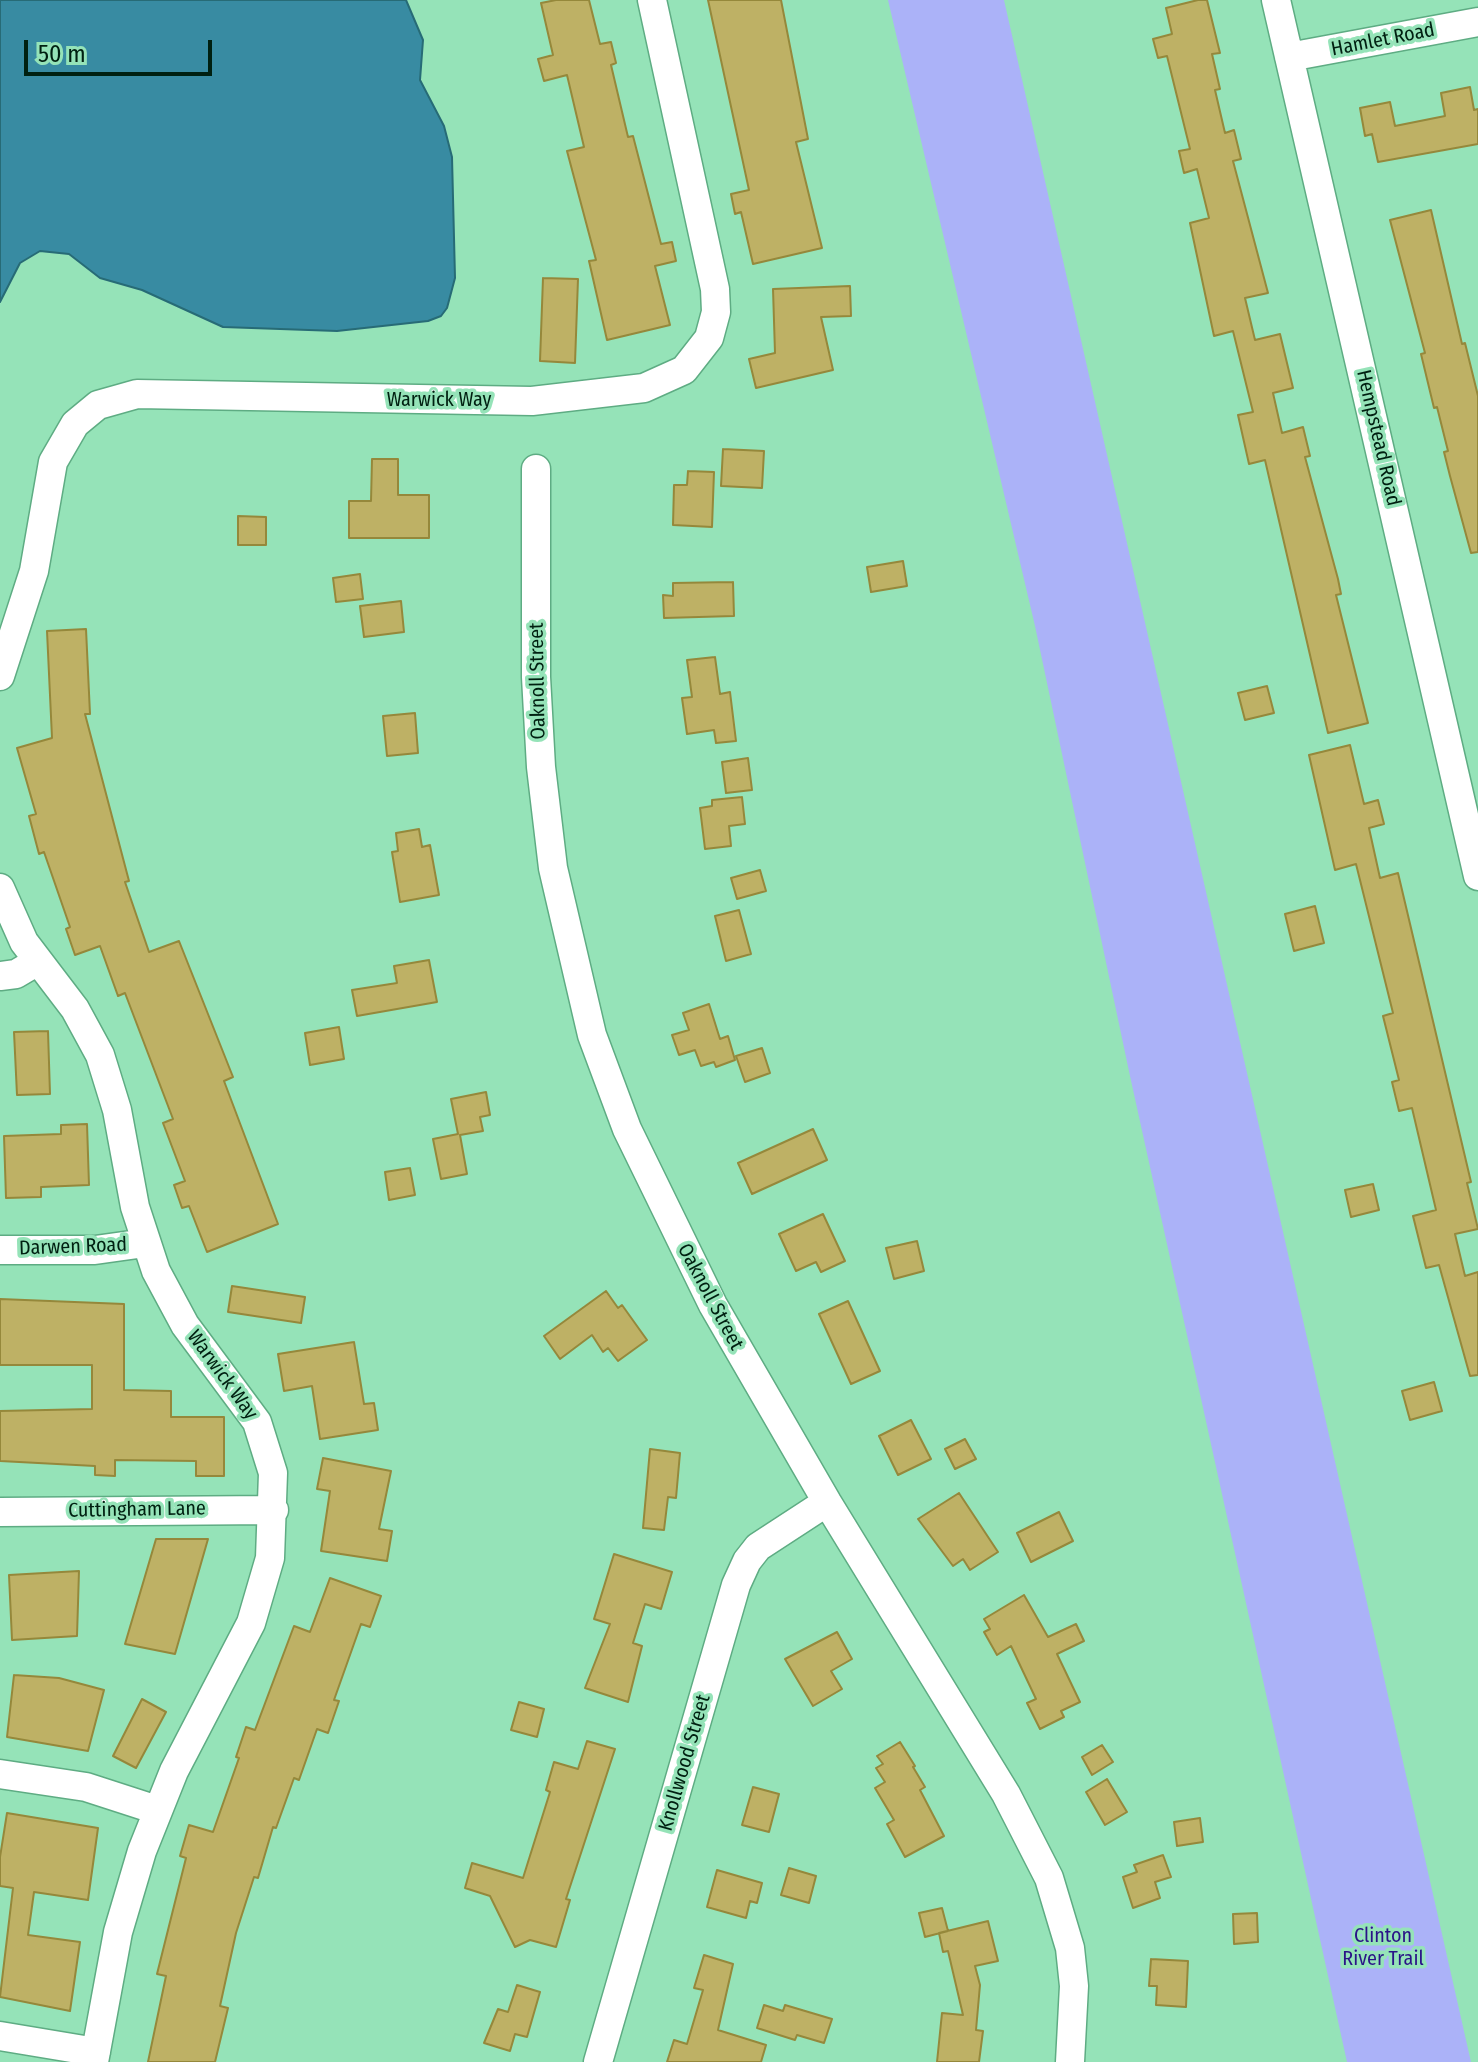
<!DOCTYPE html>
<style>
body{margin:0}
#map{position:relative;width:1478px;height:2062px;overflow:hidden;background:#95e3b8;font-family:"Fira Sans Condensed",sans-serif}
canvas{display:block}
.scale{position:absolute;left:24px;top:40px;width:188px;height:36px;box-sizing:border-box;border:4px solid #002011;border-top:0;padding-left:10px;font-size:24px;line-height:28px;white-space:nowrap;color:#002011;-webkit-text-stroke:6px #95e3b8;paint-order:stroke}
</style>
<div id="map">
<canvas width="1478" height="2062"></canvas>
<div class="scale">50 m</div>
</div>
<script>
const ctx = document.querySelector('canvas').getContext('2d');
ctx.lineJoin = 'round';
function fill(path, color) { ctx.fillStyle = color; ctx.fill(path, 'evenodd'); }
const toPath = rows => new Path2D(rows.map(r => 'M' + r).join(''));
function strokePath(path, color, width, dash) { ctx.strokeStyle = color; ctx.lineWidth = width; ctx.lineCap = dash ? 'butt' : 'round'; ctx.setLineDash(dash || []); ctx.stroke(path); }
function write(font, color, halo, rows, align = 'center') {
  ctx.font = font + ' "Fira Sans Condensed",sans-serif'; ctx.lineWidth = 7; ctx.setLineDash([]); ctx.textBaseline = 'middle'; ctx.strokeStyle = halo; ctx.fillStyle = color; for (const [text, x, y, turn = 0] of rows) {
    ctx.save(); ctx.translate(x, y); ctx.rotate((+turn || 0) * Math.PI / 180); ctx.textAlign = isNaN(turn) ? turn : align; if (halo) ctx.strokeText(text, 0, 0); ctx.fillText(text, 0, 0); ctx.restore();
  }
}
fill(toPath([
 [888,0,1004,0,1471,2062,1347,2062,1130,1076,1035,626]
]), '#abb2f8');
const water = toPath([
 [0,0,406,0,423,40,420,80,444,126,452,157,455,278,447,308,441,316,428,321,337,331,223,327,142,290,100,278,69,254,40,251,20,263,0,302,0,0]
]);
fill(water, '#388ba2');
strokePath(water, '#276b76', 2);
const building = toPath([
 [556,0,589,0,600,44,611,42,616,63,611,65,628,137,633,136,661,244,672,242,676,261,655,266,670,325,607,340,589,261,596,260,567,151,584,147,567,75,544,81,538,59,553,55,541,3,556,0],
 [708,0,781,0,808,139,796,142,822,248,753,264,741,212,735,214,731,194,749,190,708,0],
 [1198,0,1207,0,1220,53,1212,54,1220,89,1215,90,1225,133,1234,130,1241,159,1233,161,1268,293,1245,298,1255,340,1280,334,1293,388,1273,393,1282,433,1303,427,1310,456,1305,457,1338,579,1341,594,1336,595,1368,723,1328,733,1265,460,1249,464,1238,415,1253,412,1233,331,1214,336,1190,223,1209,218,1197,169,1184,173,1179,151,1190,149,1167,56,1158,58,1153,39,1172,34,1166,8,1198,0],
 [1470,87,1474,110,1478,109,1478,144,1378,162,1372,134,1365,136,1360,108,1390,102,1395,126,1445,116,1441,93,1470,87],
 [1431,210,1462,344,1465,343,1478,396,1478,552,1471,553,1450,476,1444,452,1448,451,1437,407,1434,408,1421,354,1425,353,1390,220,1431,210],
 [543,278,578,279,575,363,540,361,543,278],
 [850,286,851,316,821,317,833,370,756,388,749,359,775,353,773,289,850,286],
 [723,449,764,451,762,488,721,486,723,449],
 [372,459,398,459,398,495,429,495,429,538,349,538,349,501,371,501,372,459],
 [688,471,714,472,712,527,673,525,674,485,687,485,688,471],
 [238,516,266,517,266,545,238,545,238,516],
 [903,561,907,586,871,592,867,567,903,561],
 [360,574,363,599,336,602,333,578,360,574],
 [733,582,734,616,664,618,663,595,673,596,673,583,733,582],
 [401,601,404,632,364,637,360,606,401,601],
 [86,629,90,714,85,714,129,881,125,882,149,952,179,941,233,1077,224,1081,278,1224,207,1252,189,1206,182,1208,174,1185,185,1181,163,1123,173,1119,125,993,118,996,100,946,75,955,66,929,70,927,44,852,39,854,29,816,36,814,17,748,52,738,47,631,86,629],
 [715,657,720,694,730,692,736,741,716,743,714,730,687,734,682,698,692,697,687,660,715,657],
 [1267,686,1274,713,1245,720,1238,693,1267,686],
 [415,713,418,753,387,756,383,716,415,713],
 [1350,745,1364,804,1378,800,1384,824,1369,828,1380,878,1398,873,1471,1182,1467,1183,1478,1229,1455,1234,1465,1276,1478,1272,1478,1375,1470,1376,1439,1265,1426,1268,1413,1216,1436,1210,1412,1108,1399,1111,1392,1082,1399,1080,1383,1016,1393,1013,1356,864,1335,870,1309,755,1350,745],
 [748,758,752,790,726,793,722,762,748,758],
 [742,797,745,824,729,826,731,846,705,849,700,808,712,806,712,800,742,797],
 [419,829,422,847,430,845,439,895,400,902,392,852,398,851,396,833,419,829],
 [760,870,766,891,737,899,731,878,760,870],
 [1315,906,1324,943,1294,951,1285,914,1315,906],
 [739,910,751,954,726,961,715,916,739,910],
 [429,960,437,1002,357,1016,352,990,397,983,394,966,429,960],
 [709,1004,720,1039,728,1036,735,1060,716,1067,714,1062,701,1066,695,1050,679,1055,672,1035,689,1030,683,1013,709,1004],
 [339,1027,344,1059,310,1065,305,1033,339,1027],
 [48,1031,50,1094,17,1095,14,1032,48,1031],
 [762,1048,770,1073,745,1082,736,1056,762,1048],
 [486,1092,490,1115,480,1117,483,1131,460,1135,467,1174,441,1179,433,1139,458,1134,451,1099,486,1092],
 [87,1124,89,1185,41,1187,41,1197,6,1198,4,1136,61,1134,61,1125,87,1124],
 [813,1129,827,1160,752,1194,738,1163,813,1129],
 [410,1168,415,1195,389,1200,385,1172,410,1168],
 [1373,1184,1379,1210,1351,1217,1345,1190,1373,1184],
 [823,1214,845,1261,821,1272,816,1262,796,1271,779,1234,823,1214],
 [917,1241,924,1271,894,1279,886,1248,917,1241],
 [232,1286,305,1297,301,1323,228,1312,232,1286],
 [606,1291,618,1308,622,1305,647,1340,618,1361,608,1348,603,1352,592,1335,560,1359,544,1336,606,1291],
 [0,1299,124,1304,124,1390,171,1391,171,1417,224,1417,224,1476,196,1476,196,1461,115,1460,115,1476,95,1475,95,1466,0,1461,0,1411,92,1409,92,1365,0,1365,0,1299],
 [848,1301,880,1371,851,1384,819,1314,848,1301],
 [354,1342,364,1404,374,1403,378,1430,320,1439,312,1386,284,1391,278,1354,354,1342],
 [1434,1382,1442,1411,1410,1420,1402,1391,1434,1382],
 [911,1420,931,1459,898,1475,879,1436,911,1420],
 [965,1439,976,1459,955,1469,945,1449,965,1439],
 [650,1449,680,1453,676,1498,668,1497,664,1530,643,1528,650,1449],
 [323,1458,391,1471,379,1529,392,1531,387,1561,321,1551,330,1491,317,1489,323,1458],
 [959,1493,998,1552,970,1570,963,1559,953,1566,918,1519,959,1493],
 [1059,1512,1073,1541,1031,1562,1017,1533,1059,1512],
 [156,1539,208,1539,175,1654,125,1644,156,1539],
 [614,1554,672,1572,661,1609,645,1604,633,1643,642,1646,628,1702,585,1688,610,1624,594,1619,614,1554],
 [79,1571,77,1636,12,1640,9,1575,79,1571],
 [330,1578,381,1596,370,1627,361,1624,334,1700,339,1701,328,1733,317,1729,299,1780,294,1778,276,1828,273,1827,258,1878,254,1877,236,1933,220,2006,228,2008,215,2062,148,2062,166,1976,157,1974,186,1858,180,1856,189,1825,213,1832,239,1758,236,1757,246,1727,255,1730,294,1626,310,1632,330,1578],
 [1024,1595,1048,1637,1076,1624,1084,1641,1057,1654,1080,1702,1061,1711,1064,1717,1040,1729,1027,1703,1036,1699,1011,1646,997,1655,984,1632,990,1629,984,1619,1024,1595],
 [837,1632,852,1659,831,1671,842,1689,813,1706,785,1659,837,1632],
 [14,1675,59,1678,104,1690,88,1751,7,1737,14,1675],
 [142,1699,166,1712,136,1768,113,1756,142,1699],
 [519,1702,544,1709,537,1737,511,1730,519,1702],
 [587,1741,615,1749,566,1899,570,1900,556,1947,530,1940,515,1947,490,1896,465,1888,472,1863,523,1878,550,1792,546,1790,554,1762,578,1769,587,1741],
 [900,1742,915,1766,913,1767,925,1787,920,1790,944,1836,905,1857,887,1824,894,1820,875,1788,885,1782,876,1768,883,1764,877,1756,900,1742],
 [1102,1745,1113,1762,1092,1775,1082,1757,1102,1745],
 [1107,1779,1127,1812,1105,1825,1086,1792,1107,1779],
 [753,1787,779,1794,769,1832,742,1825,753,1787],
 [7,1813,98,1828,88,1900,34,1892,28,1935,80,1942,70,2011,0,1997,13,1888,0,1886,0,1857,7,1813],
 [1200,1818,1203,1842,1177,1846,1174,1822,1200,1818],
 [1163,1855,1171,1877,1155,1882,1160,1898,1133,1908,1123,1877,1137,1872,1134,1865,1163,1855],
 [789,1868,816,1876,809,1903,781,1895,789,1868],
 [717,1870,762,1883,757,1903,750,1901,746,1918,707,1907,717,1870],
 [942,1908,948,1931,925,1937,919,1913,942,1908],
 [1257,1913,1258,1942,1234,1944,1233,1914,1257,1913],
 [988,1921,998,1961,975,1966,980,1985,976,2030,983,2031,979,2062,937,2062,942,2013,963,2015,948,1951,943,1952,939,1933,988,1921],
 [704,1955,733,1964,718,2030,766,2045,761,2062,667,2062,674,2040,687,2044,703,1990,694,1988,704,1955],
 [1151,1959,1188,1961,1186,2007,1156,2005,1157,1986,1149,1986,1151,1959],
 [517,1985,540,1992,527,2037,515,2034,510,2051,484,2043,498,2009,508,2012,517,1985],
 [764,2005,783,2011,785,2005,832,2019,824,2043,797,2035,795,2040,757,2028,764,2005]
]);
fill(building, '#beb165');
strokePath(building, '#95883b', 2);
const street = toPath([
 [1276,0,1478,876],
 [1289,57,1478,22],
 [536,469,536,677,541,767,553,868,592,1035,627,1129,713,1305,827,1502,1006,1794,1049,1878,1070,1948,1074,1986,1070,2062],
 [0,676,34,571,53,462,75,424,98,405,137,394,532,401,644,388,684,370,709,338,716,312,715,289,652,0],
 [0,888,24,942,75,1009,100,1055,117,1110,135,1207,156,1271,185,1325,257,1422,273,1473,270,1558,251,1623,174,1771,142,1851,118,1932,94,2062],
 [0,976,16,974,38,961],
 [0,1250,95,1250,145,1243],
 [0,1512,274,1510],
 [0,1774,86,1787,157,1810],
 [0,2036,96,2052],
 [598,2062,736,1585,747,1561,758,1547,827,1502]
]);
strokePath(street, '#5eac83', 31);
strokePath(street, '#fff', 28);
write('20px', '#002011', '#95e3b8', [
 ["Hamlet Road",1383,40,-11],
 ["Warwick Way",439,400],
 ["Hempstead Road",1378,438,77],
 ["Oaknoll Street",538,681,-91],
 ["Darwen Road",73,1247,-2],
 ["Oaknoll Street",710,1297,62],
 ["Warwick Way",222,1375,54],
 ["Cuttingham Lane",137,1510,-1],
 ["Knollwood Street",685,1763,-74]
]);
write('20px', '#2a1387', '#95e3b8', [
 ["Clinton",1383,1936],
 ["River Trail",1383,1959]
]);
</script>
